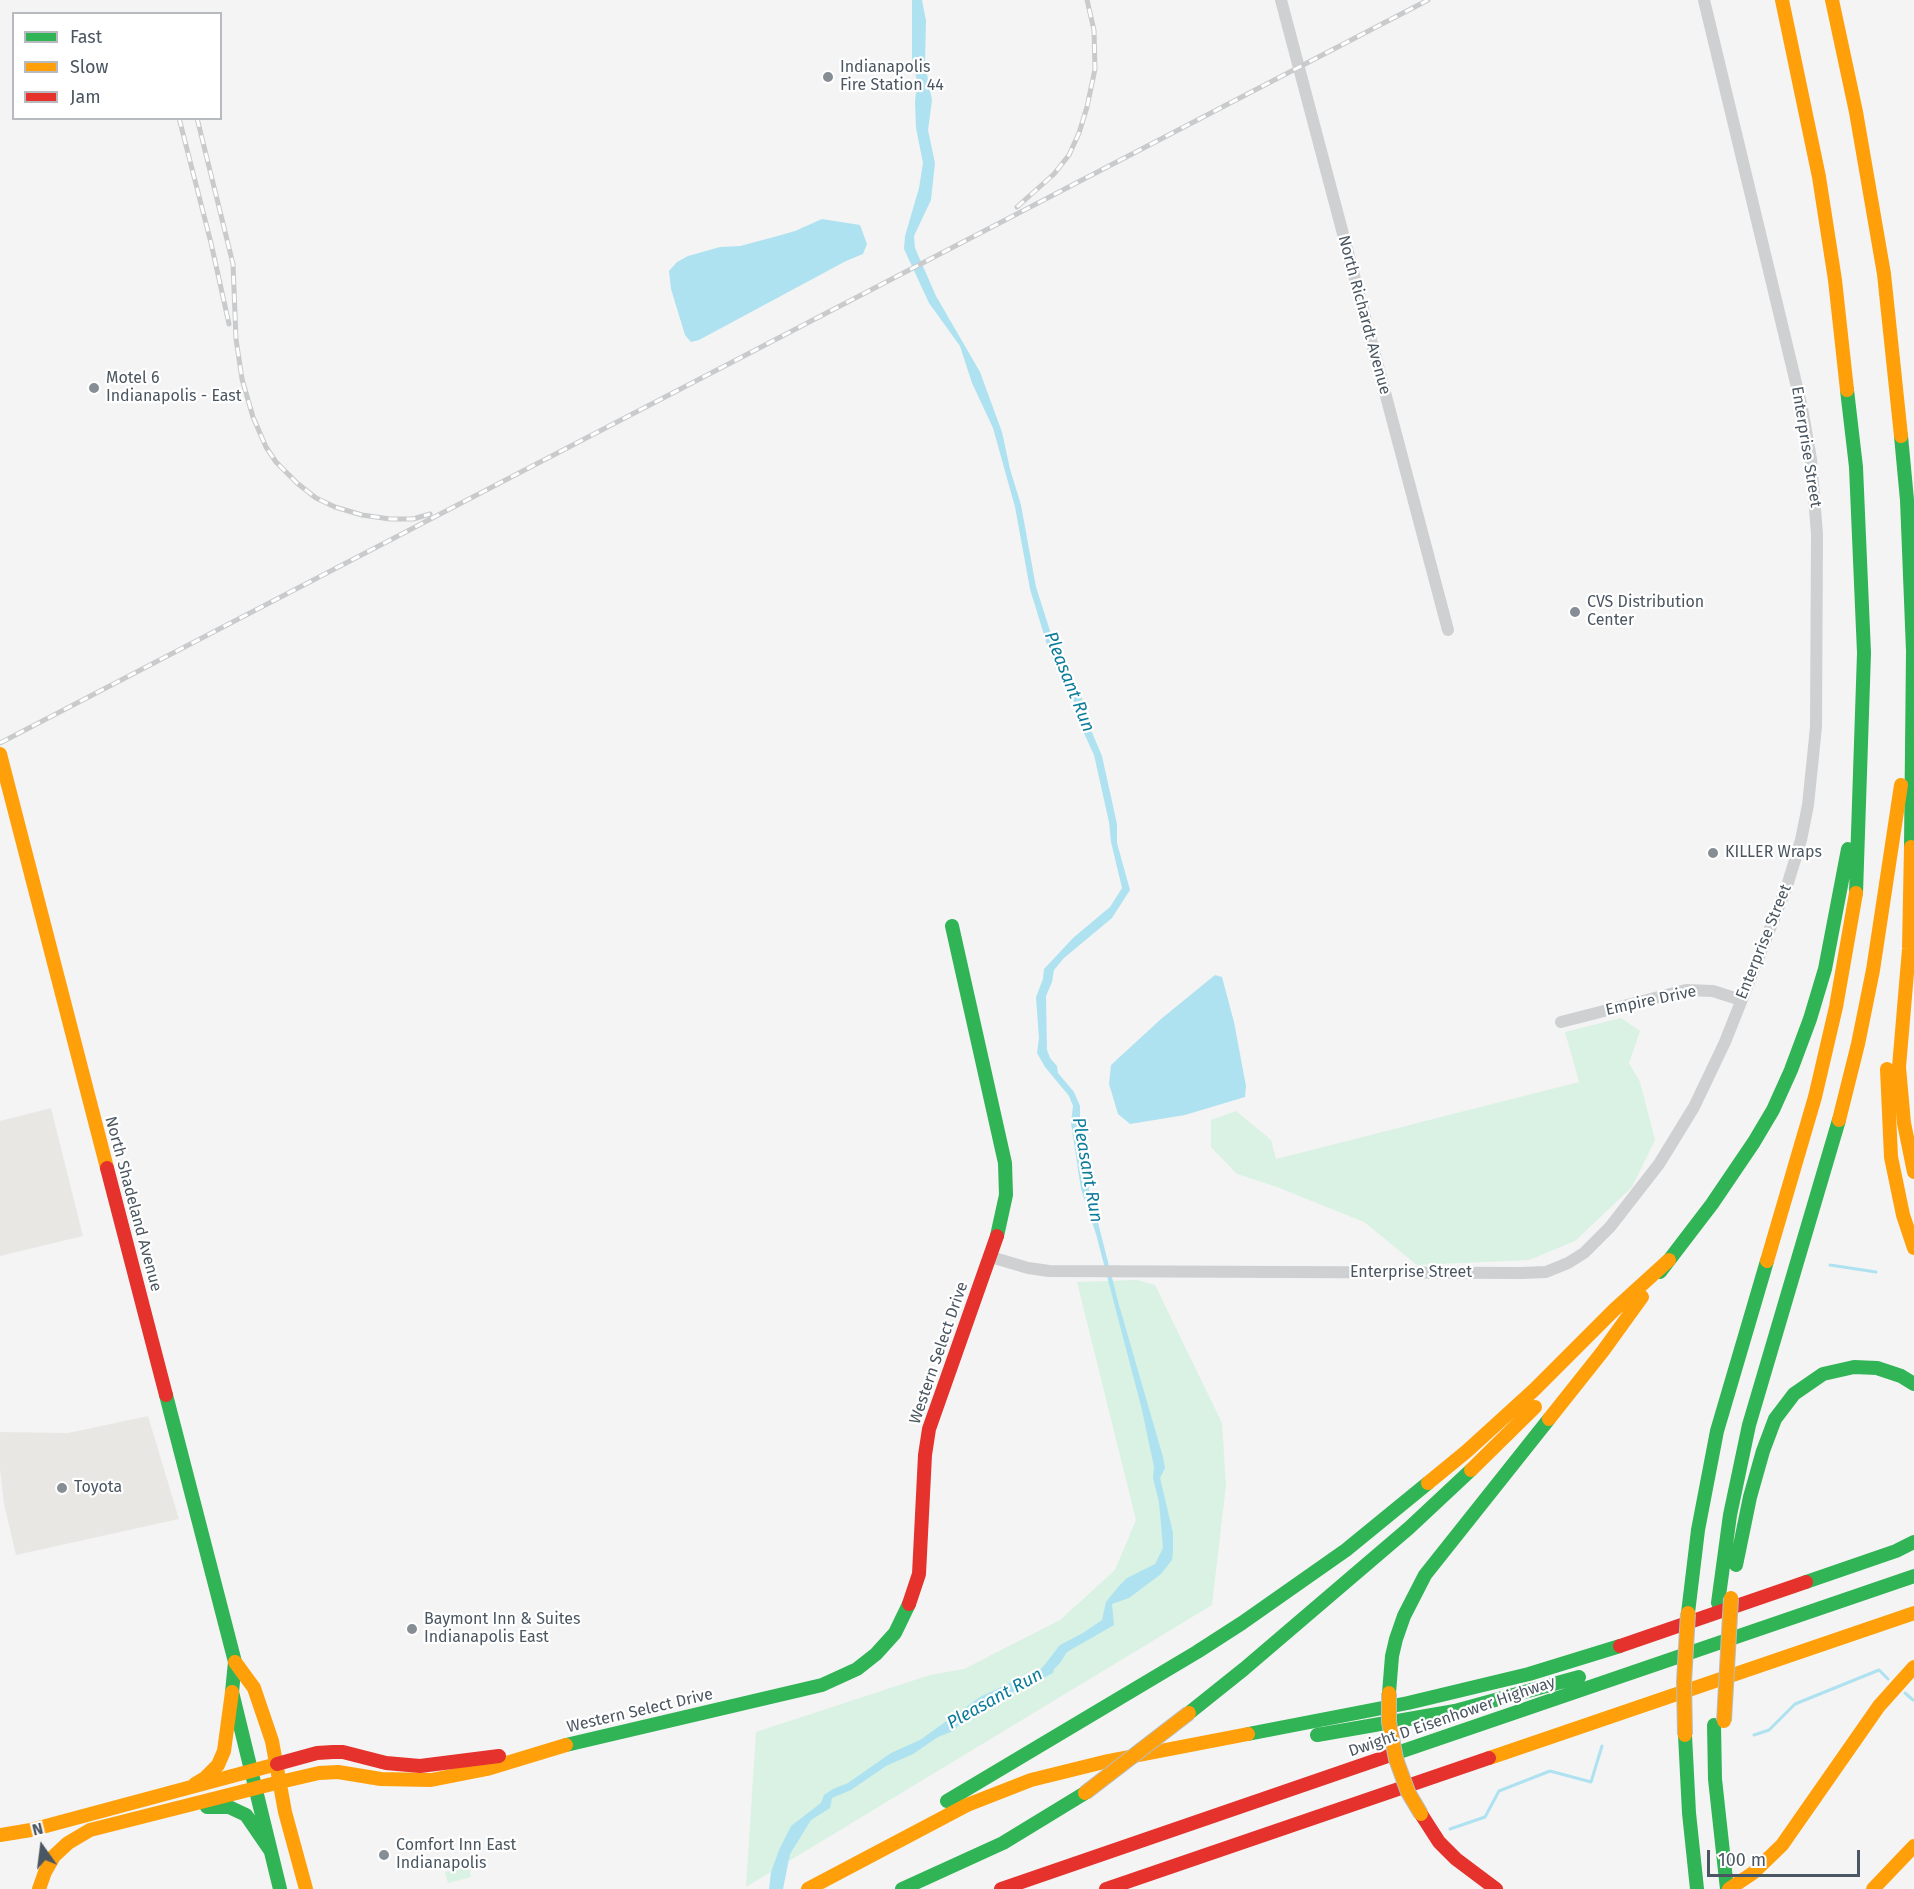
<!DOCTYPE html>
<style>
body{margin:0}
#map{position:relative;width:1914px;height:1889px;overflow:hidden;background:#f4f4f4;font-family:"Fira Sans",sans-serif}
canvas{display:block}
.legend{position:absolute;left:12px;top:12px;width:210px;height:108px;box-sizing:border-box;background:#fff;border:2px solid #b7bbc0;margin:0;padding:8px 10px;list-style:none;font-size:18px;color:#4a5661}
.legend li{display:flex;align-items:center;gap:12px;height:30px}
.legend b{width:30px;border:2px solid #b7bbc0}
.north{position:absolute;left:12px;top:1817px;width:60px;height:60px;-webkit-text-stroke:4px #fff;paint-order:stroke;rotate:346deg;font-size:16px;font-weight:700;line-height:24px;text-align:center;color:#4a5661}
.north::after{content:'';display:block;margin:auto;width:21px;height:27px;background:#4a5661;clip-path:polygon(50% 0,100% 100%,50% 72%,0 100%)}
.scale{position:absolute;left:1707px;top:1850px;width:153px;height:27px;box-sizing:border-box;border:3px solid #4a5661;border-top:0;padding-left:8px;font-size:18px;line-height:21px;white-space:nowrap;color:#4a5661;-webkit-text-stroke:4px #fff;paint-order:stroke}
</style>
<div id="map">
<canvas width="1914" height="1889"></canvas>
<ul class="legend">
<li><b style="height:8px;background:#30b455"></b>Fast</li>
<li><b style="height:8px;background:#ff9f0a"></b>Slow</li>
<li><b style="height:8px;background:#e5322d"></b>Jam</li>
</ul>
<div class="north">N</div>
<div class="scale">100 m</div>
</div>
<script>
const ctx = document.querySelector('canvas').getContext('2d');
ctx.lineJoin = 'round';
function fill(path, color) { ctx.fillStyle = color; ctx.fill(path, 'evenodd'); }
const toPath = rows => new Path2D(rows.map(r => 'M' + r).join(''));
function strokePath(path, color, width, dash) { ctx.strokeStyle = color; ctx.lineWidth = width; ctx.lineCap = dash ? 'butt' : 'round'; ctx.setLineDash(dash || []); ctx.stroke(path); }
function write(font, color, halo, rows, align = 'center') {
  ctx.font = font + ' "Fira Sans",sans-serif'; ctx.lineWidth = 4.5; ctx.setLineDash([]); ctx.textBaseline = 'middle'; ctx.strokeStyle = halo; ctx.fillStyle = color; for (const [text, x, y, turn = 0] of rows) {
    ctx.save(); ctx.translate(x, y); ctx.rotate((+turn || 0) * Math.PI / 180); ctx.textAlign = isNaN(turn) ? turn : align; if (halo) ctx.strokeText(text, 0, 0); ctx.fillText(text, 0, 0); ctx.restore();
  }
}
fill(toPath([
 [51,1108,83,1236,0,1256,0,1121],
 [148,1416,179,1519,16,1555,4,1504,0,1469,0,1432,68,1433]
]), '#e8e7e3');
fill(toPath([
 [1621,1018,1640,1031,1629,1063,1640,1082,1655,1140,1632,1187,1575,1241,1529,1260,1417,1265,1364,1222,1277,1187,1237,1174,1211,1147,1211,1120,1236,1111,1271,1140,1276,1159,1579,1082,1565,1032],
 [1137,1280,1155,1285,1222,1423,1226,1485,1212,1605,746,1887,756,1732,930,1675,964,1669,1060,1620,1115,1570,1136,1520,1077,1282],
 [469,1866,471,1877,448,1883,445,1872]
]), '#d9f2e3');
fill(toPath([
 [912,0,922,0,926,21,925,64,932,100,928,130,935,163,931,200,914,236,915,248,936,296,980,372,1002,432,1010,469,1021,505,1036,587,1061,665,1080,691,1091,730,1102,756,1117,824,1117,843,1130,890,1112,918,1064,958,1054,970,1052,982,1046,996,1047,1050,1050,1058,1057,1066,1058,1073,1074,1092,1080,1106,1080,1120,1083,1131,1083,1146,1086,1167,1088,1170,1087,1178,1090,1194,1095,1203,1094,1207,1119,1305,1163,1457,1165,1468,1160,1478,1173,1533,1173,1551,1172,1560,1161,1574,1129,1598,1112,1604,1114,1625,1067,1652,1060,1663,1054,1669,1053,1673,1024,1688,1005,1695,990,1703,978,1715,959,1725,953,1731,938,1737,913,1754,886,1766,851,1790,832,1798,830,1808,811,1820,790,1854,783,1889,769,1889,771,1872,779,1850,791,1826,821,1803,824,1795,833,1789,848,1783,891,1753,920,1740,980,1697,1018,1679,1030,1677,1042,1668,1060,1645,1083,1633,1102,1620,1106,1602,1119,1586,1127,1578,1155,1564,1163,1548,1159,1502,1153,1478,1154,1467,1142,1410,1096,1234,1081,1189,1071,1123,1073,1106,1069,1096,1045,1067,1037,1053,1039,1038,1036,997,1043,979,1044,969,1073,938,1110,907,1122,888,1111,842,1109,822,1094,755,1083,731,1071,692,1055,667,1048,648,1030,589,1015,507,993,428,972,383,960,346,929,303,904,249,905,236,919,188,923,163,916,128,915,102,917,81,912,58],
 [822,219,860,225,867,244,863,254,846,261,699,340,691,342,685,335,671,289,669,271,677,262,688,256,720,247,740,246,774,237,795,231],
 [1215,975,1222,977,1234,1022,1246,1086,1245,1097,1185,1115,1130,1124,1118,1114,1109,1084,1111,1065,1161,1019]
]), '#aee2f0');
strokePath(toPath([
 [1830,1265,1876,1272],
 [1905,1693,1913,1700],
 [1754,1735,1769,1730,1795,1704,1879,1670,1888,1679],
 [1450,1829,1485,1817,1499,1791,1550,1771,1591,1782,1602,1746]
]), '#aee2f0', 3);
strokePath(toPath([
 [1281,0,1448,630],
 [1561,1022,1686,990,1713,991,1741,1000],
 [991,1257,1028,1268,1049,1271,1521,1273,1546,1272,1568,1263,1584,1253,1610,1227,1659,1164,1694,1107,1725,1042,1787,886,1801,840,1808,805,1816,727,1817,534,1811,459,1802,408,1704,0]
]), '#ced0d2', 12);
strokePath(toPath([
 [1847,390,1856,467,1864,653,1856,893],
 [1901,436,1907,500,1913,651,1911,847],
 [952,926,1005,1163,1006,1195,997,1236],
 [1660,1272,1712,1204,1754,1142,1773,1110,1791,1070,1810,1019,1825,969,1848,849],
 [166,1395,235,1662,232,1692,280,1889],
 [1736,1565,1750,1497,1763,1451,1775,1419,1794,1394,1823,1374,1854,1367,1877,1368,1901,1376,1914,1384],
 [1806,1582,1896,1551,1914,1542],
 [1718,1603,1730,1515,1749,1425,1839,1120],
 [1688,1613,1698,1530,1717,1431,1767,1261],
 [1389,1693,1392,1656,1396,1639,1404,1616,1425,1575,1549,1419],
 [1189,1713,1244,1669,1409,1528,1471,1470],
 [1714,1725,1715,1779,1727,1889],
 [1248,1734,1408,1703,1529,1674,1620,1646],
 [1317,1735,1455,1711,1579,1677],
 [1685,1735,1689,1813,1697,1889],
 [566,1745,822,1685,857,1669,876,1654,895,1633,909,1604],
 [1391,1755,1914,1576],
 [947,1801,1197,1652,1242,1623,1346,1550,1428,1483],
 [207,1807,229,1807,246,1815,270,1850],
 [902,1889,1003,1843,1085,1793]
]), '#30b455', 14);
strokePath(toPath([
 [1782,0,1819,177,1835,280,1847,390],
 [1832,0,1856,112,1884,274,1901,436],
 [0,754,107,1168],
 [1911,847,1909,949,1899,1067,1904,1123,1914,1172],
 [1887,1069,1891,1157,1903,1215,1914,1248],
 [1839,1120,1858,1044,1873,970,1901,785],
 [1767,1261,1815,1097,1836,1007,1856,893],
 [1549,1419,1603,1351,1642,1297],
 [1471,1470,1535,1407],
 [1428,1483,1467,1451,1534,1390,1614,1310,1669,1260],
 [235,1662,254,1688,272,1741,285,1812,306,1889],
 [1489,1758,1914,1613],
 [280,1782,319,1773,338,1772,381,1779,431,1780,487,1769,566,1745],
 [195,1784,205,1778,218,1765,224,1751,232,1692],
 [0,1835,31,1830,277,1764],
 [39,1889,45,1872,54,1856,68,1843,90,1830,280,1782],
 [808,1889,967,1805,1031,1780,1108,1761,1248,1734],
 [1729,1889,1753,1873,1782,1845,1879,1706,1914,1667],
 [1873,1889,1914,1846]
]), '#ff9f0a', 14);
strokePath(toPath([
 [107,1168,166,1395],
 [909,1604,919,1574,925,1455,929,1429,997,1236],
 [1620,1646,1806,1582],
 [277,1764,317,1753,333,1752,343,1752,386,1763,420,1766,499,1756],
 [1421,1814,1439,1842,1456,1859,1496,1889],
 [1001,1889,1391,1755],
 [1106,1889,1489,1758]
]), '#e5322d', 14);
const rail = toPath([
 [179,118,211,243,229,324],
 [197,118,233,264,236,339,242,379,253,417,266,447,276,462,297,483,316,498,335,507,362,515,390,519,413,519,430,514],
 [1017,207,1054,174,1069,155,1079,133,1087,107,1095,69,1094,30,1087,0],
 [0,743,1428,0]
]);
strokePath(rail, '#c9cacc', 5);
strokePath(rail, '#fff', 3, [9]);
const slowBridge = toPath([
 [1389,1693,1389,1722,1396,1759,1408,1792,1421,1814],
 [1724,1721,1731,1598],
 [1685,1735,1684,1682,1688,1613],
 [1085,1793,1189,1713]
]);
strokePath(slowBridge, '#b9bec3', 16, []);
strokePath(slowBridge, '#ff9f0a', 14);
for (const [x, y, r, color] of [
 [828,77,6,"#868d94"],
 [94,388,6,"#868d94"],
 [1575,612,6,"#868d94"],
 [1713,853,6,"#868d94"],
 [62,1488,6,"#868d94"],
 [412,1629,6,"#868d94"],
 [384,1855,6,"#868d94"]
]) { const dot = new Path2D(); dot.arc(x, y, r, 0, 2 * Math.PI); ctx.fillStyle = color; ctx.fill(dot); strokePath(dot, '#fff', 2); }
write('16px', '#4a5661', '#fff', [
 ["Indianapolis",840,68],
 ["Fire Station 44",840,86],
 ["Motel 6",106,379],
 ["Indianapolis - East",106,397],
 ["CVS Distribution",1587,603],
 ["Center",1587,621],
 ["KILLER Wraps",1725,853],
 ["Toyota",74,1488],
 ["Baymont Inn & Suites",424,1620],
 ["Indianapolis East",424,1638],
 ["Comfort Inn East",396,1846],
 ["Indianapolis",396,1864]
], 'left');
write('16px', '#4a5661', '#fff', [
 ["North Richardt Avenue",1364,315,75],
 ["Enterprise Street",1806,447,81],
 ["Enterprise Street",1764,942,-68],
 ["Empire Drive",1651,1001,-12],
 ["North Shadeland Avenue",133,1204,75],
 ["Enterprise Street",1411,1273],
 ["Western Select Drive",939,1353,-71],
 ["Western Select Drive",640,1711,-13],
 ["Dwight D Eisenhower Highway",1452,1717,-19]
]);
write('italic 18px', '#0c7c9b', '#fff', [
 ["Pleasant Run",1069,682,68],
 ["Pleasant Run",1087,1170,80],
 ["Pleasant Run",995,1699,-29]
]);
</script>
